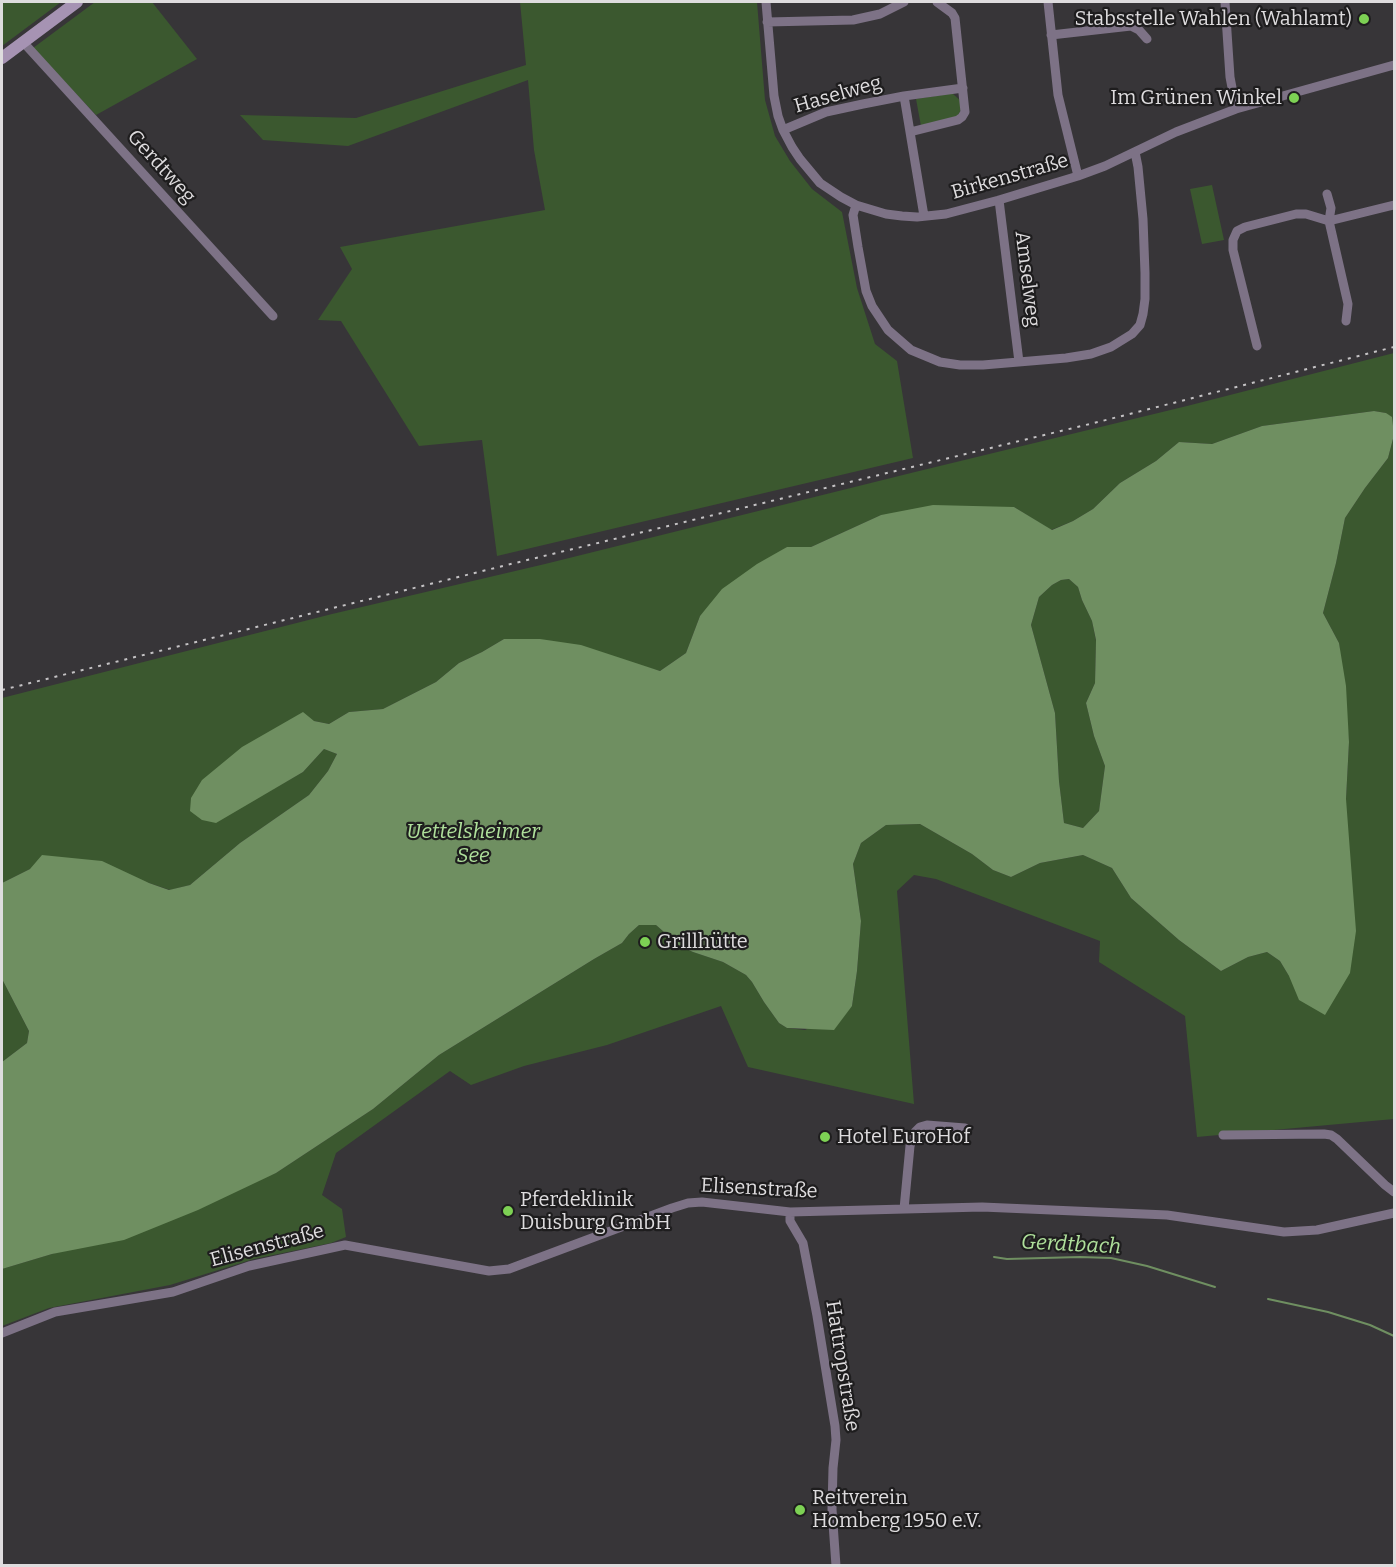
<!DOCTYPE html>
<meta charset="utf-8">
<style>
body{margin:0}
#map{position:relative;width:1396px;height:1567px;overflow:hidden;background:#373538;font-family:Bitter,serif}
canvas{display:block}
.frame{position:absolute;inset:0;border:3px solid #dedcde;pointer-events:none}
</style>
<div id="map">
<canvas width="1396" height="1567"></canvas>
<div class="frame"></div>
</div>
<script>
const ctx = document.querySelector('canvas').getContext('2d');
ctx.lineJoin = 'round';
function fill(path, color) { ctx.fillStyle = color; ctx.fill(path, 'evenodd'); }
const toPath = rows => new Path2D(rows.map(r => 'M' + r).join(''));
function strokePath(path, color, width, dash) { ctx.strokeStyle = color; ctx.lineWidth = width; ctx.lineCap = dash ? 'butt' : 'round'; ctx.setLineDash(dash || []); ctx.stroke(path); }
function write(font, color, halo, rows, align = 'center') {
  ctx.font = font + ' Bitter,serif'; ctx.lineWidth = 4.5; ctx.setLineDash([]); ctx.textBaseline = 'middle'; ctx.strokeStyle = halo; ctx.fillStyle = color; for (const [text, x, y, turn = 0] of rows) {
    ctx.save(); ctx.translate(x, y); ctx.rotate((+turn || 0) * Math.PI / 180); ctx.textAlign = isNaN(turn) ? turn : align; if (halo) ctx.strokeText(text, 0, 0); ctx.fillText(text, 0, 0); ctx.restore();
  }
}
fill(toPath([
 [2,2,61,2,2,46],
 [95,2,152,2,197,59,96,115,33,48],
 [520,2,757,2,765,100,775,136,790,161,812,189,842,212,857,288,875,344,897,361,913,458,497,556,482,440,419,446,341,321,318,320,352,269,340,247,545,210,534,150,528,80,348,146,263,140,240,115,356,118,526,65],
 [948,94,953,94,961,101,961,110,958,115,954,118,921,126,916,99],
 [1212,185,1224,240,1202,244,1190,189],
 [1394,353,1394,1119,1197,1137,1185,1016,1099,962,1100,941,936,879,914,875,897,891,914,1104,748,1067,721,1006,607,1045,524,1066,471,1085,450,1071,336,1153,322,1195,342,1209,346,1237,331,1243,254,1259,170,1285,49,1308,2,1326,2,1269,52,1254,276,1173,373,1109,439,1055,594,959,622,943,629,934,639,925,656,925,680,946,693,952,723,962,746,975,752,982,764,1002,779,1023,787,1028,805,1030,852,1006,857,971,861,921,853,864,861,843,886,825,920,824,972,854,993,870,1011,877,1040,863,1083,855,1112,868,1131,898,1179,940,1221,971,1248,957,1267,952,1280,961,1289,976,1346,799,1349,742,1339,643,1323,613,1336,563,1345,518,1365,488,1388,458,1394,435,1386,413,1374,411,1262,426,1212,444,1179,442,1156,461,1120,483,1093,509,1073,521,1051,530,1014,507,881,515,811,547,787,547,700,616,686,653,660,671,639,665,504,639,482,652,459,663,436,682,383,709,349,712,329,724,314,721,261,796,303,772,324,749,337,754,328,771,309,795,240,843,190,885,170,890,149,883,30,869,2,883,2,698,332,614,545,564,915,472,1187,406],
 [1069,579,1078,587,1082,600,1092,621,1096,641,1095,683,1086,703,1094,736,1105,766,1099,811,1083,828,1064,823,1059,781,1055,713,1031,625,1039,597,1052,585,1061,580],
 [2,979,29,1031,27,1043,2,1062]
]), '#3b582f');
fill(toPath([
 [1374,411,1386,413,1392,417,1394,435,1388,458,1365,488,1345,518,1336,563,1323,613,1339,643,1346,686,1349,742,1346,799,1356,931,1350,973,1325,1015,1299,1000,1289,976,1280,961,1267,952,1248,957,1221,971,1179,940,1131,898,1112,868,1083,855,1040,863,1011,877,993,870,972,854,920,824,886,825,861,843,853,864,861,921,857,971,852,1006,834,1030,787,1028,779,1023,764,1002,752,982,746,975,723,962,693,952,680,946,656,925,639,925,629,934,622,943,594,959,439,1055,373,1109,276,1173,198,1210,124,1240,52,1254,2,1269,2,1062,27,1043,29,1031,2,979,2,883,30,869,42,855,102,861,149,883,169,890,190,885,240,843,309,795,328,771,337,754,324,749,303,772,216,823,202,820,190,811,191,798,202,780,242,747,303,712,314,721,329,724,349,712,383,709,436,682,459,663,482,652,504,639,540,639,581,645,660,671,686,653,700,616,722,589,757,564,787,547,811,547,881,515,933,505,1014,507,1052,530,1073,521,1093,509,1120,483,1156,461,1179,442,1212,444,1262,426],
 [1069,579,1078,587,1082,600,1092,621,1096,640,1095,683,1086,703,1094,736,1105,766,1099,811,1083,828,1064,823,1059,781,1055,713,1031,625,1039,597,1052,585,1061,580]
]), '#6f8f61');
strokePath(toPath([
 [994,1257,1007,1259,1080,1257,1111,1258,1147,1266,1215,1287],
 [1268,1299,1328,1312,1370,1325,1394,1336]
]), '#6f8f61', 2);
strokePath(toPath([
 [766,2,774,96,778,116,783,130,792,147,800,159,820,183,841,197,856,205,886,214,902,216,917,217,946,214,999,200,1078,176,1105,166,1176,132,1236,109,1394,65],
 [1048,2,1058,95,1078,176],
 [1225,2,1230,77,1236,109],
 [767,22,853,20,880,14,904,2],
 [1051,35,1131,26,1139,30,1147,39],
 [23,42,273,316],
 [904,96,924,216],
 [783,130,826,112,863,104,904,96,963,88],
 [910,132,958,120,962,117,965,112,955,18,952,13,937,2],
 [1327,194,1331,208,1329,221,1348,304,1346,321],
 [999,200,1019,362],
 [856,205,853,215,858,247,866,291,872,306,888,330,911,350,940,362,960,365,983,365,1066,358,1091,354,1111,347,1132,334,1140,325,1143,314,1145,299,1145,273,1143,219,1138,167,1135,152],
 [1257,346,1233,250,1233,240,1237,231,1245,227,1296,214,1306,214,1329,221,1394,205],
 [1223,1135,1324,1134,1331,1135,1337,1139,1385,1185,1394,1192],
 [904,1209,910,1146,915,1132,920,1127,927,1125,965,1128],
 [790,1212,790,1221,803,1243,817,1316,835,1426,836,1440,833,1468,832,1509,836,1566],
 [2,1333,55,1312,173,1292,249,1266,345,1245,489,1271,509,1269,672,1208,688,1203,702,1202,790,1212,982,1207,1167,1215,1284,1232,1317,1230,1394,1213]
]), '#7d7286', 9);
strokePath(toPath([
 [2,58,77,2]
]), '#a693b3', 12);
strokePath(toPath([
 [2,690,515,563,1098,422,1394,347]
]), '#c4c2c4', 2, [3, 6]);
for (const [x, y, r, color] of [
 [1364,19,6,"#7dd154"],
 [1294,98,6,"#7dd154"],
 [645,942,6,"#7dd154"],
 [825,1137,6,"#7dd154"],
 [508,1211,6,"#7dd154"],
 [800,1510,6,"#7dd154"]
]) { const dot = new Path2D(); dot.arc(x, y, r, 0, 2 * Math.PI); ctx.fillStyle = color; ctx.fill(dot); strokePath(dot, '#1e1d1e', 2); }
write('20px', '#dedcde', '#1e1d1e', [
 ["Stabsstelle Wahlen (Wahlamt)",1352,19,"right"],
 ["Im Grünen Winkel",1282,98,"right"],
 ["Grillhütte",657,942],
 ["Hotel EuroHof",837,1137],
 ["Pferdeklinik",520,1200],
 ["Duisburg GmbH",520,1223],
 ["Reitverein",812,1498],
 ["Homberg 1950 e.V.",812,1521]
], 'left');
write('20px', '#dedcde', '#1e1d1e', [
 ["Haselweg",838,95,-16],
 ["Gerdtweg",161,167,48],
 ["Birkenstraße",1010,177,-16],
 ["Amselweg",1027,279,83],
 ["Elisenstraße",759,1189,3],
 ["Elisenstraße",267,1246,-15],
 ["Hattropstraße",842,1366,81]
]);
write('italic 21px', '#afe09b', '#1e1d1e', [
 ["Uettelsheimer",473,832],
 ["See",473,856],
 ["Gerdtbach",1071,1245,3]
]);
</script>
